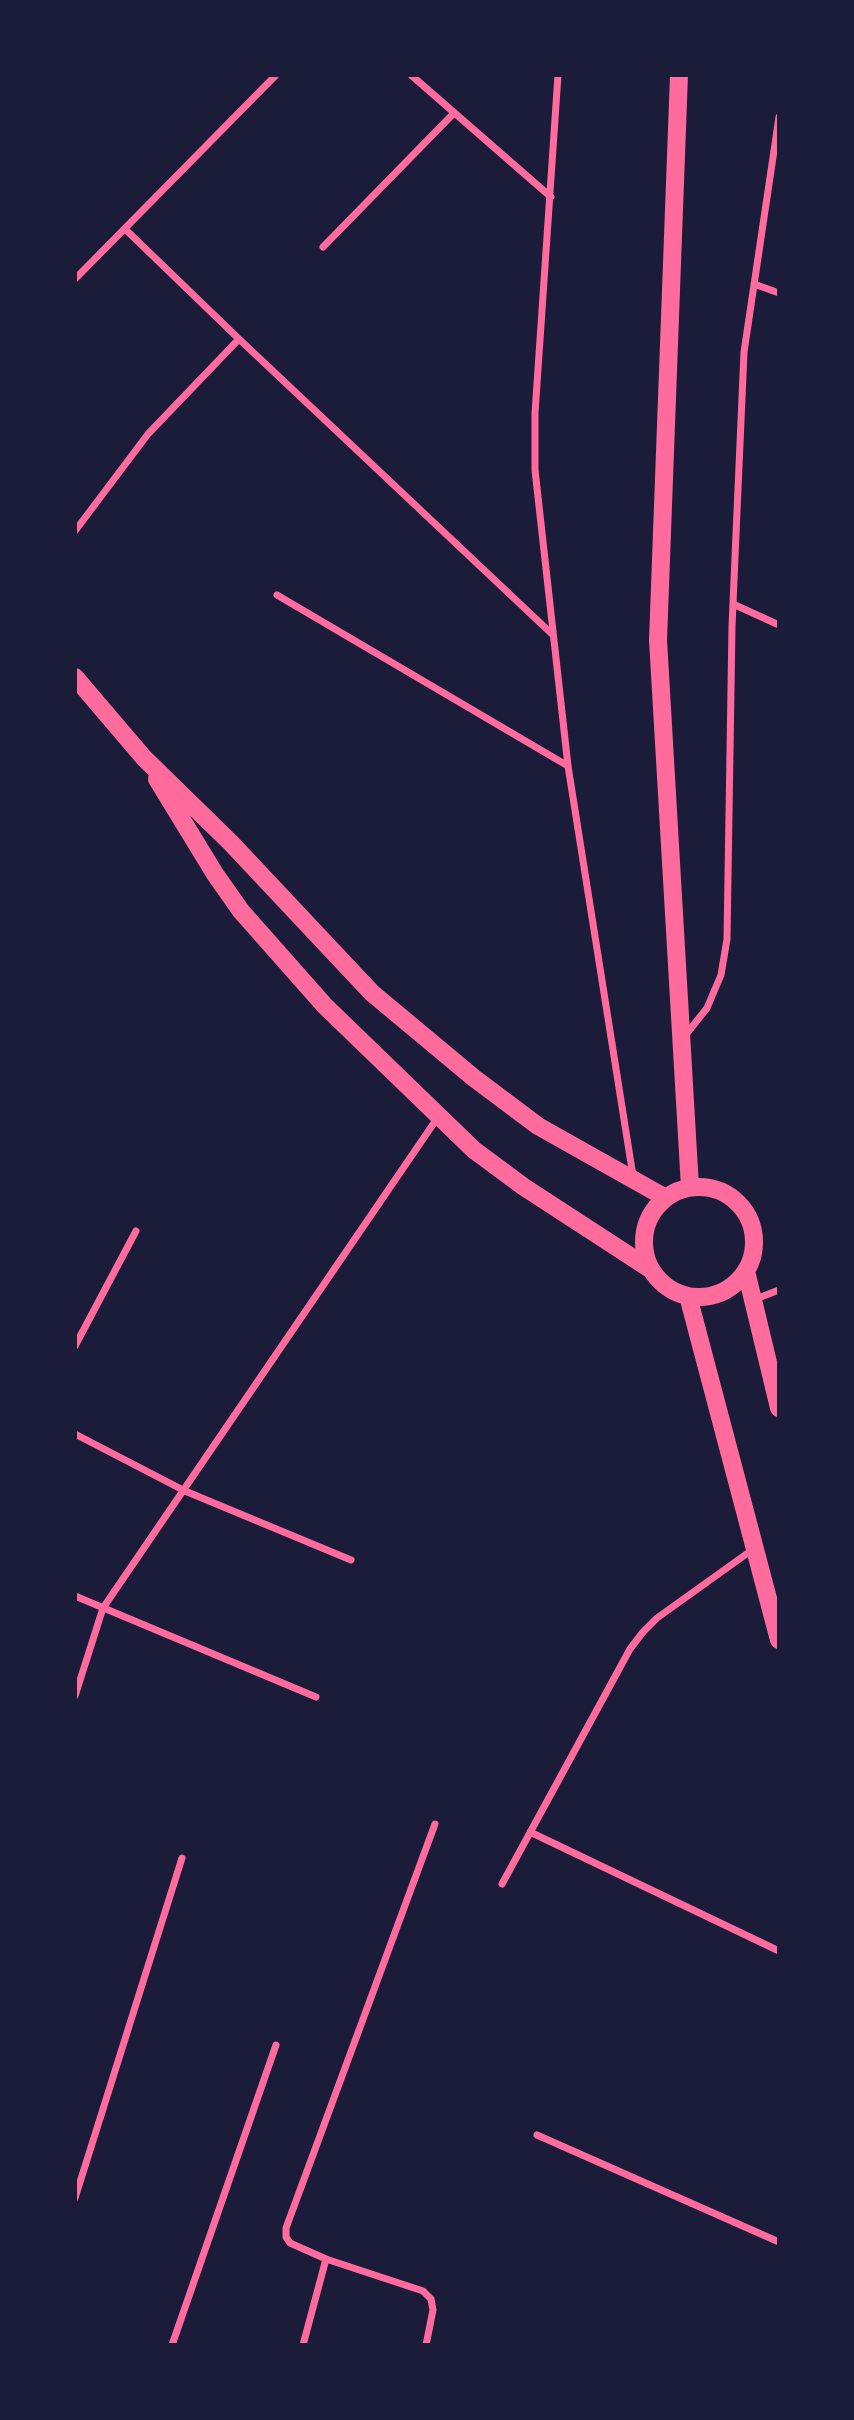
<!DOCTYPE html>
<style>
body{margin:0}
#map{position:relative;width:854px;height:2420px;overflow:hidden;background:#1b1b3a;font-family:"Work Sans",sans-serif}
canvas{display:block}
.frame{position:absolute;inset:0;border:77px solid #1b1b3a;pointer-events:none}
</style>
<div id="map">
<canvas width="854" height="2420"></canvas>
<div class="frame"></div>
</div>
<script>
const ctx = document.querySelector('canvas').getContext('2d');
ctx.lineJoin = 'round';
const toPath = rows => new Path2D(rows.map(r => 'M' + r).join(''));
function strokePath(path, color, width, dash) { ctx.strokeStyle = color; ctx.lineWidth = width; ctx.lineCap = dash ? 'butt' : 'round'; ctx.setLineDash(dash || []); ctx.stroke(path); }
strokePath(toPath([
 [411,75,551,197],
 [558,75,535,413,535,470,568,766,633,1176],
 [125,229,239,339,553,635],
 [323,247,454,113],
 [75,279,276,75],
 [754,284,779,293],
 [75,531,148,434,239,339],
 [277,595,568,766],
 [733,604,779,625],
 [684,1037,707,1008,721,975,727,939,732,626,744,352,779,117],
 [753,1300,779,1290],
 [75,1346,136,1231],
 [75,1434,185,1491,351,1560],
 [75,1596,316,1697],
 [75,1696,103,1608,438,1117],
 [530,1832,779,1951],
 [502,1884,630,1649,643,1632,657,1618,752,1550],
 [537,2135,779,2242],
 [75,2198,182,1858],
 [172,2345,276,2045],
 [303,2345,326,2259],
 [426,2345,433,2310,431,2299,423,2291,326,2259,290,2243,286,2237,286,2228,435,1824]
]), '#ff6b9d', 7);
strokePath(toPath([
 [679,75,658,640,690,1187],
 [75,677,144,758,231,843,372,993,474,1078,538,1126,666,1198],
 [157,779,215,874,241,911,325,1006,474,1150,524,1187,650,1269],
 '644 1242a55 55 0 1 1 110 0a55 55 0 1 1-110 0Z',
 [746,1271,779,1408],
 [688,1296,779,1640]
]), '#ff6b9d', 18);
</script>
